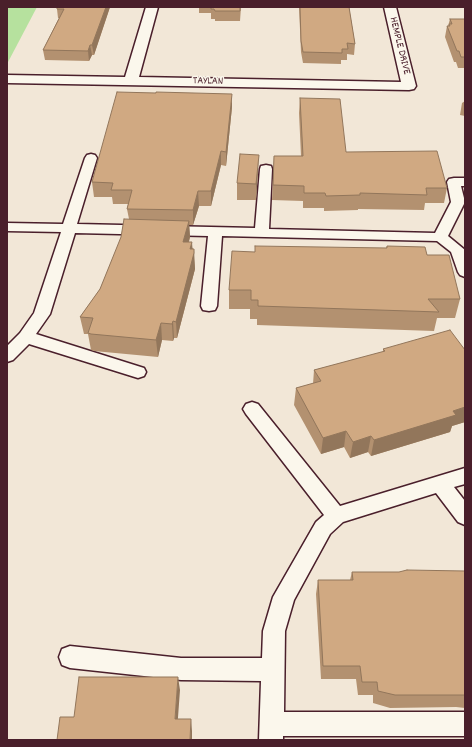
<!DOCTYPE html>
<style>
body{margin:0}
#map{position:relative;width:472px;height:747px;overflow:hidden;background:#f2e7d7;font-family:Dekko,sans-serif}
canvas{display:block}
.frame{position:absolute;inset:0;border:8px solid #4a1f2b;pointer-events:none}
</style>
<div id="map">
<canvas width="472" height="747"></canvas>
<div class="frame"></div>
</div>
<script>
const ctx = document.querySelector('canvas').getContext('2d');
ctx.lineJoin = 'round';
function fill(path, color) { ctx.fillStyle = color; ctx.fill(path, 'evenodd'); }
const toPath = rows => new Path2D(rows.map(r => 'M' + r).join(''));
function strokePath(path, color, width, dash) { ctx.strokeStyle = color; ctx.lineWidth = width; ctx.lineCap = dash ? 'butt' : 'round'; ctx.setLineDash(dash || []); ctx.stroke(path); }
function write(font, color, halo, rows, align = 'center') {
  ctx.font = font + ' Dekko,sans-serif'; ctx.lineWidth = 3; ctx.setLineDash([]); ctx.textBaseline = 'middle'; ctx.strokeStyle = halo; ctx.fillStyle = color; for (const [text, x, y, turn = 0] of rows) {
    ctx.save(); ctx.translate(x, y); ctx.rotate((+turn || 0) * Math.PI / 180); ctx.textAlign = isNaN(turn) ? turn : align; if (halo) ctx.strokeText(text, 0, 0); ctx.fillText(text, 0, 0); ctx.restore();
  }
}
fill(toPath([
 [7,7,37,7,7,64]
]), '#b6e19e');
const lane = toPath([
 [91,154,95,155,97,158,77,224,255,228,260,169,261,166,266,165,271,166,272,169,269,229,435,233,451,202,447,182,449,179,454,178,465,178,465,186,461,186,465,202,448,236,465,250,465,277,460,275,458,272,451,252,437,241,222,236,217,306,215,310,209,311,203,310,201,306,208,236,75,233,50,314,36,334,144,368,146,372,144,376,138,378,29,344,13,360,7,362,7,346,20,333,34,313,61,232,7,231,7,223,63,224,85,158,87,155,91,154],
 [252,402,258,404,340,506,465,468,465,484,454,487,465,501,465,525,458,522,436,493,343,522,330,534,294,600,285,631,284,712,465,712,465,736,283,736,283,740,259,740,261,681,181,680,70,668,62,665,59,657,62,649,70,646,181,658,262,658,263,631,273,597,316,522,324,515,246,414,243,409,246,404,252,402]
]);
const street = toPath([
 [146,7,158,7,139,77,401,82,384,7,396,7,416,86,414,89,409,90,7,83,7,75,125,77,146,7]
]);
strokePath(lane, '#4a1f2b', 3);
strokePath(street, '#4a1f2b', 3);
fill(lane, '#fbf7ec');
fill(street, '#fbf7ec');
fill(toPath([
 [110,7,94,55,92,55,89,61,45,60,43,50,59,18,58,18,57,9],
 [199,7,241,7,240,21,215,21,215,19,211,19,211,13,199,13],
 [299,7,349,7,355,44,354,55,347,54,347,60,341,60,341,64,303,63,301,52],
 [450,19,465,19,465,68,458,68,456,62,454,62,445,37,447,26,448,26],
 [300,98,346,152,447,188,444,203,425,203,424,210,358,209,358,210,324,211,324,208,303,208,303,201,272,200,274,156,301,156,299,113],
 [465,101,465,116,460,115,462,103],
 [232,107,226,166,221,165,211,206,199,206,193,225,189,225,190,237,189,242,193,249,195,269,177,338,174,338,173,341,162,340,158,357,94,351,91,350,88,334,84,334,80,317,100,289,129,219,127,209,128,204,113,204,112,197,94,197,92,182],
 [258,170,256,200,237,200,237,183],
 [387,246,427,255,460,299,455,318,437,318,434,331,257,325,257,319,250,319,250,309,229,309,229,290,255,252,386,248],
 [383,349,465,350,465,422,452,426,450,432,371,456,368,452,350,458,344,447,321,454,294,405,296,388,313,384,314,370,383,352],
 [465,571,465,708,456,707,390,708,373,703,373,695,358,695,356,679,321,679,316,594,318,580,350,580,352,572,399,572]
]), '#b39170');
fill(toPath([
 [106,7,110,7,94,55,92,45],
 [90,45,92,55,89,61,88,51],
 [232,94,232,107,226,166,226,152],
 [221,151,221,165,211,206,211,191],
 [259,155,256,200,256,184],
 [198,191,199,206,193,225,193,210],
 [189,221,190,237,184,258,183,242],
 [192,242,193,256,194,249,195,269,177,338,176,322,190,249],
 [173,321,174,338,173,341,172,324],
 [161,323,162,340,158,357,156,340],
 [465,407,465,422,452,426,450,432,371,456,374,440,453,411],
 [346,431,344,447,321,454,323,438],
 [371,436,368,452,350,458,353,442],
 [178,677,180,690,177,731,175,719],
 [191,719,192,731,192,740,190,740]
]), '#92765b');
const building = toPath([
 [57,7,106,7,92,45,90,45,88,51,43,50,64,9,57,9,57,7],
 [211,7,240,7,240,11,215,11,214,9,211,9,211,7],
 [300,7,349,7,355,44,347,43,348,49,342,49,342,53,303,52,301,41,300,7],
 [450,19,465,19,465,57,461,57,459,51,457,51,447,26,450,26,449,24,452,24,450,19],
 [117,92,156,93,156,92,232,94,226,152,221,151,211,191,198,191,193,210,127,209,132,190,111,190,113,183,92,182,117,92],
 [300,98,340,99,346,152,437,151,447,188,426,188,427,195,360,193,360,195,326,196,325,193,304,193,304,186,273,185,274,156,303,156,300,98],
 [240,154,259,155,256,184,237,183,240,154],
 [124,219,189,221,183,242,192,242,190,249,194,249,194,253,176,322,173,321,172,324,161,323,156,340,91,334,88,333,93,318,80,317,100,289,121,237,124,219],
 [255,246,387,248,387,246,425,247,427,255,449,255,460,299,428,299,439,312,258,306,258,300,251,300,251,290,229,290,232,251,255,252,255,246],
 [450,330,465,350,465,407,453,411,456,415,374,440,371,436,353,442,346,431,323,438,296,388,321,381,314,370,385,351,383,349,450,330],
 [407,570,465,571,465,695,395,695,378,691,377,682,362,682,360,666,323,666,318,580,353,580,352,572,399,572,407,570],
 [79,677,178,677,175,719,191,719,190,740,57,740,60,717,74,717,79,677]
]);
fill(building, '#d0a982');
strokePath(building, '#92765b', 1);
write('11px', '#4a1f2b', '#fbf7ec', [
 ["HEMPLE DRIVE",399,46,76],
 ["TAYLAN",208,82,1]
]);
</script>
